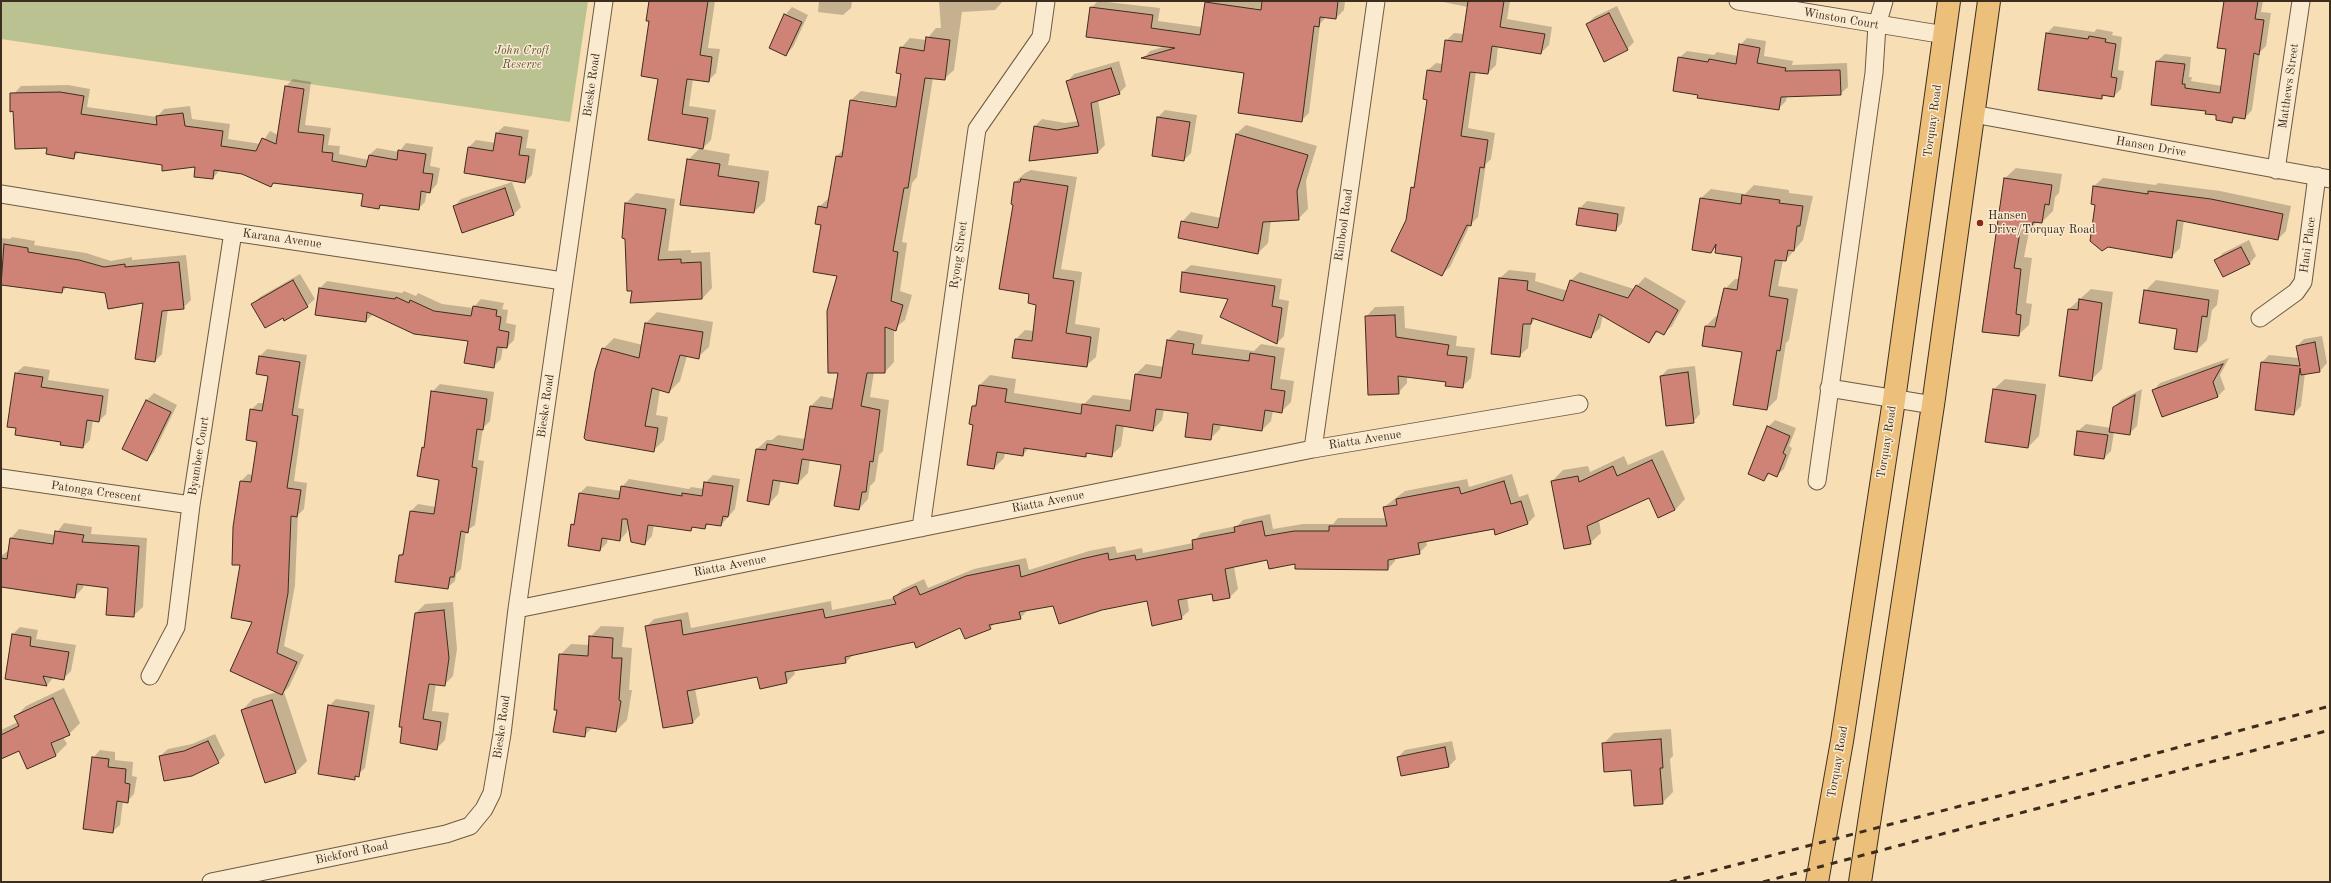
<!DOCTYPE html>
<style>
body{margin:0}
#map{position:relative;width:2331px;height:883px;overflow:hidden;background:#f7deb5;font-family:"Old Standard TT",serif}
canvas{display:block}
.frame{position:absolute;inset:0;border:2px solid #3d2d1e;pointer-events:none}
</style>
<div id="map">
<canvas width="2331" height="883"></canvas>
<div class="frame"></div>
</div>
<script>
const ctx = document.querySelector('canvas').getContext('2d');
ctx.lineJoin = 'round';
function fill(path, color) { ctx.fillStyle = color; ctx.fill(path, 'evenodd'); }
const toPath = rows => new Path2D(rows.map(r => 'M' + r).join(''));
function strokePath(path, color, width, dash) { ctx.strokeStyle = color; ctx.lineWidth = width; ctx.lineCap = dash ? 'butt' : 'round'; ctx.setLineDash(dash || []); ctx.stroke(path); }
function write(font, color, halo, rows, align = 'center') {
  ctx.font = font + ' "Old Standard TT",serif'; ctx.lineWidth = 3; ctx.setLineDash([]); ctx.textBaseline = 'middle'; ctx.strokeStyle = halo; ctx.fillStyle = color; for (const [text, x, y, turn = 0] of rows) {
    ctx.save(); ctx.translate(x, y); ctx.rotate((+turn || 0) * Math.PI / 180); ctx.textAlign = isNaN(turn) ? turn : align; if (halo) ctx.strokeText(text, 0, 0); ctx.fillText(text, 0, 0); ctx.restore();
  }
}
fill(toPath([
 [1,1,588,1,570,122,1,39]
]), '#b9c290');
fill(toPath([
 [650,1,715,1,708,48,720,49,716,73,708,81,693,79,689,106,716,110,711,140,702,149,730,154,728,165,769,171,765,201,754,212,688,160,700,148,659,78,650,20],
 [819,1,852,1,851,8,843,15,818,12],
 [939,1,1003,1,995,10,962,12,954,70,944,79,933,78,917,177,912,183,902,242,907,243,900,291,912,295,905,320,894,329,894,362,885,372,874,372,870,397,889,400,883,451,879,455,875,481,870,486,868,499,859,509,842,464,810,459,808,473,798,483,781,480,778,494,769,504,757,449,767,440,772,440,778,435,805,439,811,406,821,396,835,399,839,372,839,275,822,224,819,207,830,197,837,156,844,149,851,100,861,91,899,97,902,73,901,48,910,38,926,40,936,28,941,28],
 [858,100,901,107,901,109,858,102],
 [1098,1,1160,8,1158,21,1202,27,1208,1,1345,1,1344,10,1336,18,1326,17,1320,24,1309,113,1301,121,1245,72,1144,58,1150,51,1166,46,1091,8],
 [1438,1,1510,1,1507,19,1552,27,1549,45,1541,53,1498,46,1496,65,1488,73,1476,71,1468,128,1495,133,1491,159,1486,164,1478,217,1470,225,1450,267,1442,274,1407,220,1412,188,1415,184,1428,99,1428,70,1436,63,1443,64,1446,41,1454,33,1464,34,1468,7],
 [2225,1,2263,1,2261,12,2271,13,2266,46,2260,52,2252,110,2245,118,2237,116,2232,122,2207,110,2157,61,2165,54,2191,57,2189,77,2192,77,2191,81,2222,86,2227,48],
 [1617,6,1634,42,1627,49,1587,24,1594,17],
 [792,7,808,15,793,47,786,54,785,15],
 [2054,26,2094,32,2097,29,2113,32,2112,35,2122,37,2118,70,2124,71,2121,89,2114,96,2105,95,2101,98,2047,33],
 [1747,38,1766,41,1764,56,1793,61,1792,65,1847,63,1848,87,1840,94,1787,95,1786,101,1778,109,1699,94,1679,58,1687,51,1714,55,1717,52,1738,56,1740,45],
 [1119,61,1126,86,1119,93,1098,99,1105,145,1098,152,1030,160,1035,126,1042,119,1065,123,1079,121,1067,82,1074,74],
 [293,79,311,82,305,125,331,128,328,145,340,146,339,154,369,160,369,155,377,148,399,152,406,143,433,147,430,166,440,168,437,184,430,192,427,191,425,202,418,209,383,204,379,208,364,194,275,183,271,186,242,173,220,170,213,178,197,166,80,151,74,157,48,147,14,94,21,86,68,85,90,89,87,107,157,117,164,109,190,106,192,119,230,124,228,139,261,144,270,131,278,135,286,86],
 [1165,110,1197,115,1191,153,1184,160,1158,117],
 [1246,125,1317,146,1306,181,1308,209,1298,219,1271,220,1268,243,1258,253,1182,222,1191,212,1221,218,1236,134],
 [504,126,529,130,526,148,536,149,532,175,525,182,469,147,476,140,496,143,497,133],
 [2016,168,2062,174,2059,193,2055,197,2053,211,2042,222,2038,221,2032,227,2030,227,2024,257,2032,258,2026,303,2032,304,2029,325,2018,335,1983,331,2005,178],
 [1031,170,1077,177,1061,269,1082,272,1075,324,1100,328,1096,357,1086,366,1013,357,1016,339,1025,330,1034,331,1037,304,1031,293,1014,204,1015,182,1025,173],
 [2103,178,2156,185,2158,183,2220,191,2291,206,2286,231,2278,239,2184,220,2180,248,2171,257,2096,204,2094,186],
 [512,182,521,207,514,214,462,232,454,207,461,199],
 [1754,185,1789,190,1789,193,1813,196,1803,240,1786,260,1783,260,1778,286,1798,289,1789,340,1786,343,1777,399,1767,409,1743,351,1703,345,1706,326,1716,316,1719,316,1725,289,1735,279,1740,279,1743,256,1717,245,1711,252,1700,199,1711,189,1745,194],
 [636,193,675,199,668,251,691,250,691,253,710,252,712,288,702,299,631,302,633,290,626,203],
 [1587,201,1625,207,1622,223,1615,230,1580,208],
 [12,237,35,241,34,245,86,253,111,261,132,257,132,260,186,255,191,300,183,308,168,309,162,354,155,361,144,302,106,292,68,286,62,292,1,284,1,238,10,239],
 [2249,240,2256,256,2249,264,2216,260,2223,253],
 [1191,265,1282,279,1279,299,1289,301,1284,336,1277,343,1229,298,1183,272],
 [1509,270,1536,273,1535,281,1568,291,1571,280,1580,272,1634,289,1645,277,1686,301,1672,326,1663,334,1659,331,1648,342,1603,315,1600,328,1591,336,1536,318,1531,324,1528,348,1519,356,1500,278],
 [300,274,315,299,307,306,283,317,253,304,260,297],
 [2156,280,2219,290,2217,305,2212,310,2207,340,2196,351,2145,291],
 [327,281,402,293,404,291,416,296,418,293,442,304,473,308,481,299,504,303,502,309,508,310,506,323,516,325,514,340,507,347,503,347,501,359,493,367,469,340,373,314,366,321,316,314,320,288],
 [2091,289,2113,292,2102,369,2091,380,2060,375,2069,309],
 [1404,306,1405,328,1457,336,1456,346,1475,348,1471,378,1462,387,1447,381,1407,376,1407,383,1398,393,1366,317,1375,307],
 [657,312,713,322,709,347,698,357,687,356,680,381,669,392,660,390,656,415,668,417,664,440,653,451,603,349,614,338,643,345,646,323],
 [1178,330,1203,335,1201,344,1254,351,1261,344,1285,348,1280,379,1294,381,1291,402,1281,412,1273,411,1271,421,1262,430,1221,424,1220,429,1210,439,1189,413,1164,409,1162,420,1153,430,1124,425,1121,446,1111,456,1089,453,1085,456,1029,448,1023,455,1005,452,1004,458,994,468,974,424,973,406,978,401,980,385,990,375,1016,379,1014,393,1084,404,1093,395,1132,400,1136,374,1146,364,1164,367,1168,340],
 [2322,336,2327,363,2320,371,2305,373,2301,406,2294,414,2262,362,2269,355,2299,358,2297,346,2304,339],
 [267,349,307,355,298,408,304,409,294,481,307,483,304,509,298,515,295,585,284,646,304,655,289,687,284,692,307,761,296,772,242,710,253,699,277,692,253,621,242,564,241,481,248,474,253,475,258,441,251,410,258,403,264,403,269,375,260,356],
 [2229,358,2220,375,2225,389,2218,396,2153,391,2160,383],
 [24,366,50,370,48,380,109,389,106,414,99,421,93,420,90,440,83,447,8,426,16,373],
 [1695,366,1700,414,1693,422,1661,376,1668,369],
 [2005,379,2046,384,2039,436,2028,447,1994,389],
 [440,384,494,392,490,421,483,428,478,460,484,461,475,525,466,531,461,569,456,574,455,581,447,588,400,555,405,550,411,511,418,504,436,507,440,479,423,448,425,445,432,392],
 [2142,389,2137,426,2129,434,2114,432,2111,451,2104,458,2075,454,2078,431,2086,424,2111,428,2114,407,2121,400],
 [154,393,177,405,154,452,147,460,147,400],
 [1775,420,1796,428,1789,446,1792,448,1784,469,1776,476,1770,473,1764,480,1768,427],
 [1663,450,1685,499,1675,510,1649,497,1599,520,1601,533,1590,543,1552,481,1563,470,1588,466,1590,472,1624,456,1628,465],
 [1512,474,1519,497,1528,494,1535,516,1527,524,1426,541,1427,545,1419,553,1395,558,1395,561,1388,569,1268,559,1234,567,1238,589,1230,597,1214,600,1213,593,1187,597,1189,611,1181,618,1148,600,1054,605,1028,610,1020,618,996,622,990,628,961,627,914,641,854,654,846,662,794,670,795,674,787,682,758,676,695,689,700,715,693,722,646,627,654,619,688,612,691,628,831,601,832,610,894,598,902,589,924,579,928,588,974,569,1026,558,1029,570,1089,551,1115,546,1117,553,1142,548,1143,553,1193,543,1201,533,1237,526,1243,520,1270,514,1273,529,1303,524,1333,524,1338,518,1386,518,1384,507,1405,491,1467,479,1469,487],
 [713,475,740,479,735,509,721,525,709,523,705,528,694,526,691,530,654,525,652,536,645,544,628,524,627,532,620,540,608,538,607,543,600,550,572,525,576,521,580,493,587,486,621,491,622,487,629,479,689,489,691,487,705,489,705,483],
 [64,523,92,527,91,534,147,538,143,607,134,615,109,587,84,584,83,588,74,597,1,586,1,556,9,550,11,538,19,529,55,535],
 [453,602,457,649,453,676,444,685,436,684,432,711,449,713,445,740,436,749,401,742,416,613,425,604],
 [601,626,624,627,622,647,632,648,629,690,632,690,627,720,616,731,593,727,584,736,558,709,560,655,571,644,589,645,590,637],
 [20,627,38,630,36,639,76,645,71,671,64,678,54,677,47,685,7,678,13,634],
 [64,688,80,723,69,734,63,737,67,744,56,755,28,768,19,749,1,758,1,730,18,722,16,716,26,706],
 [336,699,375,705,365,768,354,778,329,706],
 [1671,729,1673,756,1670,759,1673,792,1662,803,1632,769,1603,744,1614,733],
 [215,734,225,755,218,762,160,756,168,749,192,744],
 [1452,741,1456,759,1449,766,1398,757,1405,750],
 [100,750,115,752,115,760,133,762,132,776,137,777,134,794,127,802,123,801,120,825,112,832,93,758]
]), '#0003');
const building = toPath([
 [649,1,708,1,700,55,712,57,709,82,687,79,682,114,708,118,703,149,648,140,658,79,641,76,649,21,646,21,649,1],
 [1262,1,1338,1,1336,19,1320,17,1319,27,1314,26,1302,122,1238,113,1244,73,1141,58,1175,48,1086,37,1090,7,1153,15,1151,28,1200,35,1205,2,1261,10,1262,1],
 [1468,1,1504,1,1500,27,1545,34,1541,54,1492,46,1488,74,1470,72,1461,136,1488,140,1484,168,1480,167,1471,226,1467,225,1442,276,1391,251,1406,220,1411,187,1414,188,1427,100,1423,99,1427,70,1441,72,1445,40,1462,42,1468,1],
 [2224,1,2258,1,2255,19,2264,20,2259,55,2254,53,2245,119,2233,117,2232,123,2216,120,2216,115,2205,114,2206,111,2151,105,2156,61,2185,64,2182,84,2185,84,2185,88,2220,93,2226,49,2217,48,2224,1],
 [1609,13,1628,50,1604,62,1586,24,1609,13],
 [784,14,802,22,786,56,769,48,784,14],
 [2046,33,2088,39,2089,36,2106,39,2105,42,2116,44,2111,77,2117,78,2114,97,2102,95,2102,99,2038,90,2046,33],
 [926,37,950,40,945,80,925,78,908,188,904,188,893,251,898,252,891,301,903,305,896,331,885,327,885,373,867,373,861,406,880,410,873,462,870,461,866,492,862,492,859,510,834,506,841,465,802,459,798,484,773,480,769,505,747,501,756,449,766,450,767,444,803,450,810,406,832,409,838,373,828,373,827,311,837,276,813,272,821,225,815,224,818,206,827,208,836,156,842,157,850,100,896,107,901,74,896,73,900,47,924,51,926,37],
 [1739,44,1760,48,1757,63,1786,68,1785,71,1840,70,1841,95,1781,97,1779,110,1697,98,1698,95,1673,91,1678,57,1708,62,1709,59,1736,64,1739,44],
 [1111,68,1120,94,1091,103,1098,153,1029,161,1034,126,1057,130,1079,126,1066,81,1111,68],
 [285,86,304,89,298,132,324,135,322,152,333,153,332,161,366,167,369,155,397,160,398,150,426,154,423,173,433,174,430,193,421,191,419,210,380,205,379,209,361,206,363,194,273,183,271,187,242,174,214,170,213,179,194,177,195,167,162,171,162,165,75,152,74,159,46,154,47,148,15,149,13,111,10,112,10,93,60,92,84,96,81,114,157,125,156,116,183,113,185,126,223,131,221,146,256,151,262,138,276,144,285,86],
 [1157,117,1190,122,1184,161,1152,156,1157,117],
 [496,133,522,137,519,155,529,156,525,183,464,173,468,147,493,151,496,133],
 [1236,134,1308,155,1297,191,1299,220,1263,222,1258,254,1178,238,1181,221,1218,228,1236,134],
 [687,159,720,164,718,176,759,182,754,213,680,205,687,159],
 [2004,178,2052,185,2049,205,2045,204,2042,223,2033,222,2032,228,2021,226,2014,268,2021,269,2016,314,2021,315,2019,336,1982,332,2004,178],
 [1021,179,1068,186,1053,278,1074,281,1066,333,1091,337,1087,367,1012,358,1015,339,1032,341,1036,305,1028,303,1029,294,999,289,1013,205,1011,204,1014,182,1020,182,1021,179],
 [2093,186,2148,194,2148,191,2211,199,2283,214,2278,240,2177,220,2172,258,2108,247,2102,251,2090,241,2095,205,2091,204,2093,186],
 [505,188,514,215,462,233,453,206,505,188],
 [1742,195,1780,200,1779,203,1803,206,1800,226,1797,226,1794,251,1788,250,1786,261,1775,260,1769,296,1788,299,1780,351,1777,350,1767,410,1733,405,1742,352,1702,346,1705,326,1715,327,1724,288,1737,290,1742,257,1715,253,1716,244,1711,253,1692,250,1700,198,1741,204,1742,195],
 [625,203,666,209,658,260,681,259,681,263,701,262,702,299,630,303,632,291,627,291,625,239,622,238,625,203],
 [1579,208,1618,214,1616,231,1576,225,1579,208],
 [4,244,28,248,28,252,79,260,104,267,125,264,125,267,179,262,184,309,162,311,155,362,135,359,143,303,108,309,105,293,63,287,62,293,1,285,4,244],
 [2241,247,2250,264,2223,277,2214,260,2241,247],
 [1182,272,1275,286,1272,306,1282,308,1277,344,1220,317,1228,299,1180,292,1182,272],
 [1499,278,1528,281,1527,290,1563,301,1570,280,1628,298,1636,285,1678,310,1664,335,1656,331,1649,343,1599,314,1591,338,1532,318,1531,324,1523,324,1520,357,1491,354,1499,278],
 [293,280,308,307,284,321,283,318,265,328,251,304,293,280],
 [319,288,395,299,396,297,409,303,410,300,434,311,471,316,473,306,497,310,496,316,501,317,499,330,509,332,507,348,497,347,494,368,464,363,468,341,414,334,367,312,366,322,315,315,319,288],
 [2144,290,2209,300,2207,317,2202,316,2197,352,2174,349,2177,329,2139,323,2144,290],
 [2079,299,2102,303,2092,381,2059,376,2068,309,2078,310,2079,299],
 [1395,315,1396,337,1449,345,1447,355,1467,357,1463,388,1445,386,1446,382,1398,376,1399,394,1368,395,1365,316,1395,315],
 [645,323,703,332,699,359,680,355,669,393,652,388,645,426,658,428,654,452,586,440,584,438,595,371,602,348,639,358,645,323],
 [1167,340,1194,344,1192,354,1249,361,1250,353,1275,357,1271,389,1285,391,1282,413,1265,410,1262,431,1213,424,1211,440,1185,437,1188,413,1156,409,1153,431,1116,425,1112,457,1086,453,1086,457,1024,448,1023,456,997,452,994,469,967,465,973,425,969,424,972,406,976,406,979,385,1007,389,1005,402,1081,414,1082,404,1130,411,1135,374,1161,378,1167,340],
 [2315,342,2320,372,2301,375,2300,368,2294,415,2255,410,2261,362,2300,366,2296,346,2315,342],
 [259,356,300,362,292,415,298,416,287,488,301,490,297,517,291,516,288,593,277,653,297,662,282,695,230,671,252,622,231,618,240,565,232,565,233,527,240,481,251,482,257,442,246,440,250,409,262,411,268,376,256,374,259,356],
 [2223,364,2213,382,2218,397,2162,417,2152,390,2223,364],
 [1688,372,1694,423,1666,426,1660,376,1688,372],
 [15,373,43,377,41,387,103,396,99,422,87,420,83,448,60,445,61,442,15,435,16,428,7,427,15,373],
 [1993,389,2036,395,2028,448,1985,442,1993,389],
 [431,391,487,399,483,430,477,429,472,467,477,468,468,533,461,531,454,577,450,577,448,589,395,582,399,555,403,555,410,511,434,514,439,480,417,476,422,447,424,448,431,391],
 [2135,395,2130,435,2109,432,2113,407,2135,395],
 [146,400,171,412,147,461,122,449,146,400],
 [1767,426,1790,436,1783,453,1786,455,1777,477,1768,473,1764,481,1748,474,1767,426],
 [2077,431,2108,435,2104,459,2074,455,2077,431],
 [1652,460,1675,510,1658,518,1649,498,1587,526,1591,544,1564,549,1551,481,1578,476,1579,482,1613,466,1617,476,1652,460],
 [1504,481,1511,504,1521,501,1528,524,1495,535,1494,529,1418,543,1420,554,1388,560,1388,570,1295,569,1295,564,1269,569,1267,560,1225,569,1230,598,1213,601,1212,594,1178,600,1182,619,1152,626,1147,601,1102,610,1059,624,1053,606,1019,612,1021,619,989,625,991,629,965,639,960,628,916,648,914,642,845,657,846,663,785,672,787,683,760,689,757,677,687,691,693,723,663,728,645,626,681,620,683,635,823,609,825,618,896,604,893,597,916,586,920,595,966,576,1019,565,1021,577,1081,559,1108,553,1109,560,1135,555,1136,560,1193,549,1192,540,1235,532,1234,527,1262,521,1265,536,1294,531,1329,531,1329,526,1387,526,1383,507,1397,505,1396,499,1459,487,1461,494,1504,481],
 [704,482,733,486,728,517,723,516,721,526,706,524,705,529,692,527,691,531,648,525,645,545,631,542,627,519,622,519,620,541,602,538,600,551,568,546,571,524,574,525,579,493,619,499,621,486,682,496,682,493,702,496,704,482],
 [55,531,84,535,82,542,139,546,134,617,106,615,108,588,77,584,75,598,1,587,1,558,7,559,10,538,53,544,55,531],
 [444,610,449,658,445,686,429,684,423,719,441,722,437,750,400,743,402,727,399,727,415,613,444,610],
 [12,634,31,637,30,646,69,652,64,680,43,676,47,686,5,679,12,634],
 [589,636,613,638,612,658,622,658,619,700,621,701,616,732,586,727,585,737,553,732,557,710,554,710,559,654,588,656,589,636],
 [53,698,70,735,51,743,56,756,27,769,19,751,1,759,1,735,19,726,14,716,53,698],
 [272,700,296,773,265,783,241,710,272,700],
 [328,705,369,712,359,777,355,776,355,780,318,774,328,705],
 [1661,739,1663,768,1660,768,1663,804,1634,806,1631,770,1604,772,1602,743,1661,739],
 [208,741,219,763,192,776,164,781,159,756,184,751,208,741],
 [1445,747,1449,767,1401,776,1397,757,1445,747],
 [92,757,109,759,108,767,126,769,125,783,130,784,128,803,117,801,113,833,83,829,92,757]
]);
fill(building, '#cf8276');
strokePath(building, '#3d2d1e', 1);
const minor = toPath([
 [1738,1,1945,35],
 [1973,114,2330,179],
 [2276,170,2301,1],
 [1,194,233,232,563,281],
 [2260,318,2296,292,2303,282,2317,176],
 [1829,388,1933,405],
 [1313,449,1376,1],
 [1,478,191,505],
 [1817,481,1874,73,1877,25,1884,1],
 [921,528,977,129,1041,37,1046,1],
 [517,609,1313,449,1579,404],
 [150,676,176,627,191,505,233,232],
 [211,882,446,834,470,826,484,809,492,793,502,734,517,609,604,1]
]);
const primary = toPath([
 [1817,882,1842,741,1894,400,1949,1],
 [1860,882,1933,405,1989,1]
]);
strokePath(minor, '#6c5944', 19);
strokePath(primary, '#3d2d1e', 24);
strokePath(minor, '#faeacf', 17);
strokePath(primary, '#ecbf7a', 22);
strokePath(toPath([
 [1670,882,2014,792,2330,706],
 [1763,882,2330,730]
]), '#3d2d1e', 3, [7, 7]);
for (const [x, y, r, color] of [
 [1980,223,4,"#8f2418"]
]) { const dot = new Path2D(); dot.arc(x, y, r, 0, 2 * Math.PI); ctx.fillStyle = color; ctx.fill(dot); strokePath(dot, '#faeacf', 1.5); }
write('12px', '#3d2d1e', '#faeacf', [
 ["Winston Court",1841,19,10],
 ["Bieske Road",592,85,-82],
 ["Matthews Street",2289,86,-82],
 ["Torquay Road",1933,121,-82],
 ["Hansen Drive",2151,147,10],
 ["Rimbool Road",1344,225,-82],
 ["Karana Avenue",282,239,8],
 ["Hani Place",2308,245,-82],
 ["Ryong Street",959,255,-82],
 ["Bieske Road",546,406,-82],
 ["Riatta Avenue",1365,440,-9],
 ["Torquay Road",1887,442,-81],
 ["Byambee Court",199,456,-81],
 ["Patonga Crescent",96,492,8],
 ["Riatta Avenue",1048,502,-11],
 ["Riatta Avenue",730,566,-11],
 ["Bieske Road",502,727,-82],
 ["Torquay Road",1838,762,-80],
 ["Bickford Road",352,853,-12]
]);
write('italic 12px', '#5c523a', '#faeacf', [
 ["John Croft",522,51],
 ["Reserve",522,65]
]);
write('12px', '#3d2d1e', '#faeacf', [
 ["Hansen",1988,216],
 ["Drive/Torquay Road",1988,230]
], 'left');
</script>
